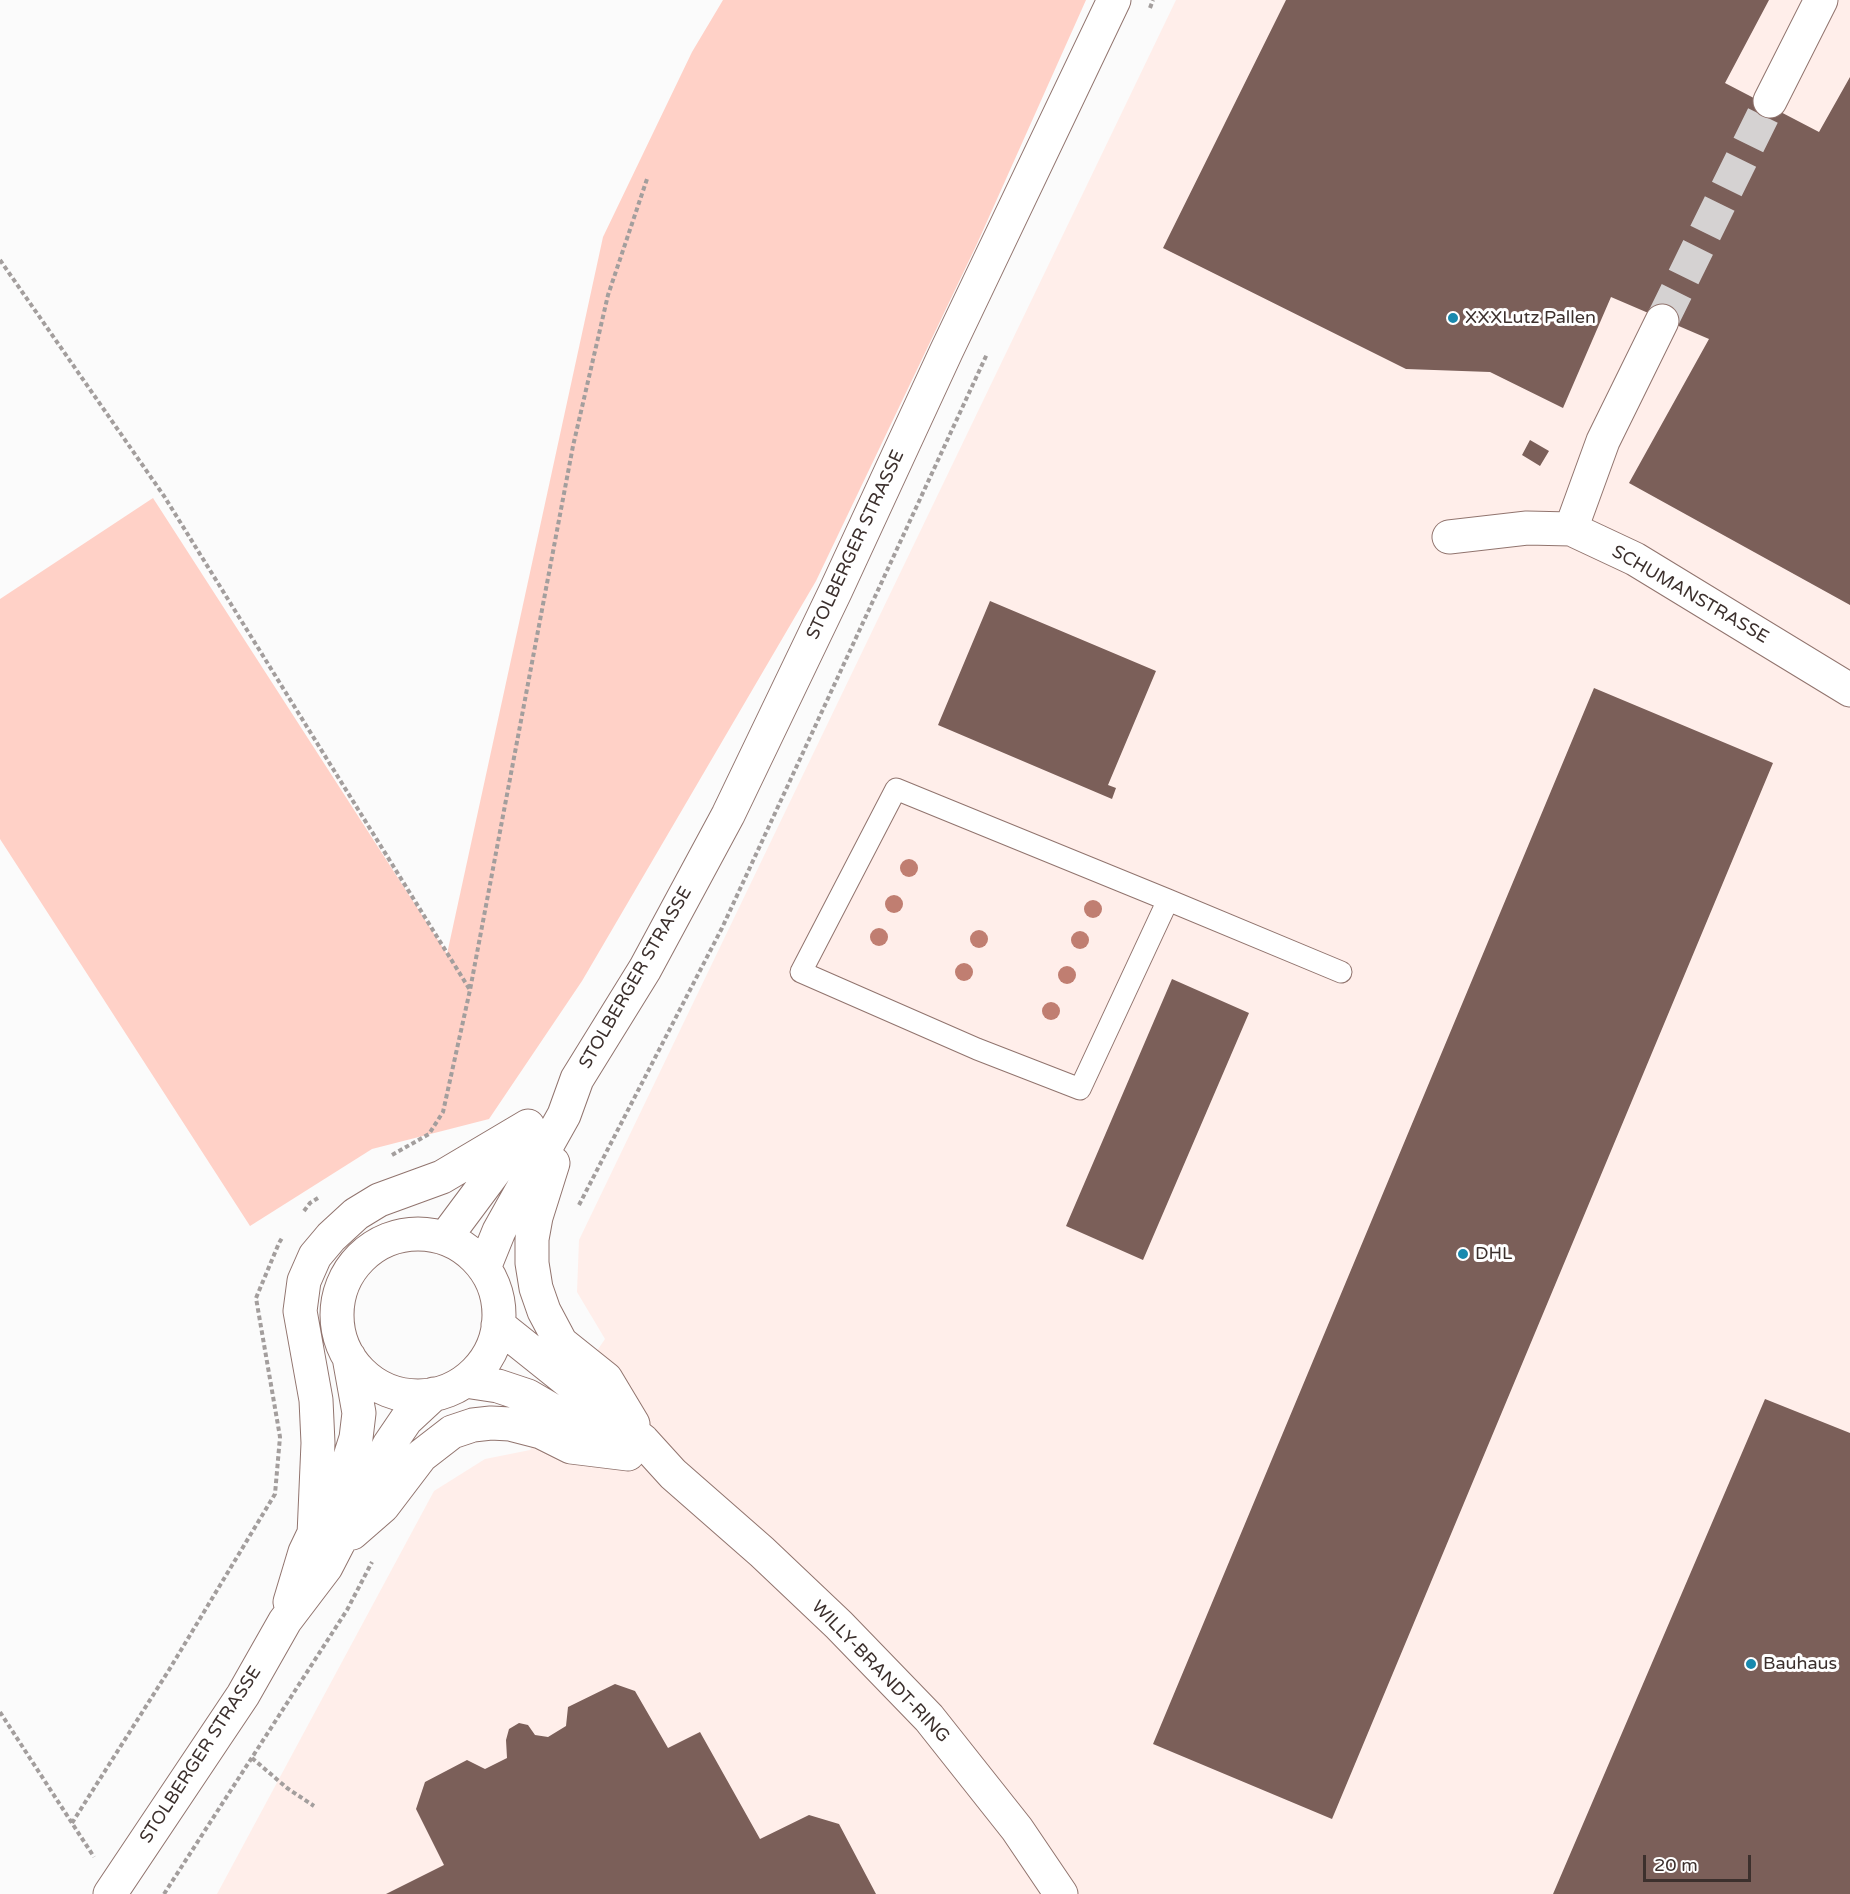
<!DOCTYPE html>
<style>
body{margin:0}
#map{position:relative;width:1850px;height:1894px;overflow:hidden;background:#fbfbfb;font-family:"Varela Round",sans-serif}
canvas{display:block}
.scale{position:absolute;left:1643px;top:1855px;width:108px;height:27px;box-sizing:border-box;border:3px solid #3c302d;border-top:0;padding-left:8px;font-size:18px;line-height:21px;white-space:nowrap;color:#3c302d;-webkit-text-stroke:4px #fff;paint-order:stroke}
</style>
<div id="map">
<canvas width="1850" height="1894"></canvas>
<div class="scale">20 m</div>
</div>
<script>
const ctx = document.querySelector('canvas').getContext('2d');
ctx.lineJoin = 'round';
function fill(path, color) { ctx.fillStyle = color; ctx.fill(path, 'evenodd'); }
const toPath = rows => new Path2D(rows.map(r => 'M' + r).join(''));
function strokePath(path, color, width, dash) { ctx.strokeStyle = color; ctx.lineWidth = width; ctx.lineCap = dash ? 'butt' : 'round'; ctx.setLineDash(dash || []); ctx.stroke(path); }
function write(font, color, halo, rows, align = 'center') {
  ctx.font = font + ' "Varela Round",sans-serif'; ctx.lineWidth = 6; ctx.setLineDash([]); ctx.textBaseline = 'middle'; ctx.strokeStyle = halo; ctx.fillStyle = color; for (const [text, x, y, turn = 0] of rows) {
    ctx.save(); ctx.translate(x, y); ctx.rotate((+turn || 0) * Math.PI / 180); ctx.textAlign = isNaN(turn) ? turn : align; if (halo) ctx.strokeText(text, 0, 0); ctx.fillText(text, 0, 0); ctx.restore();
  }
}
fill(toPath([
 [1176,0,1850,0,1850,1894,217,1894,434,1491,485,1459,530,1450,605,1339,577,1292,579,1240]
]), '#ffeeea');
fill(toPath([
 [723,0,1086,0,976,246,816,581,582,981,489,1119,372,1149,250,1226,0,839,0,599,153,498,447,954,603,237,692,52]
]), '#ffd1c7');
fill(toPath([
 [1286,0,1769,0,1725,83,1819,132,1850,77,1850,605,1629,483,1709,339,1611,297,1563,408,1490,372,1406,369,1163,248],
 [1530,440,1549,451,1540,466,1522,455],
 [990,601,1156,671,1108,785,1116,788,1112,799,938,725],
 [1594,688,1773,763,1332,1819,1153,1744],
 [1172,979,1249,1013,1143,1260,1066,1226],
 [1765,1399,1850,1433,1850,1894,1553,1894],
 [615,1684,635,1691,668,1748,700,1732,760,1839,809,1815,839,1824,876,1894,386,1894,444,1865,416,1809,425,1782,467,1760,485,1769,507,1758,506,1740,509,1729,519,1723,528,1725,535,1735,548,1737,566,1726,568,1707]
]), '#7b5f59');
strokePath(toPath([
 [1662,321,1770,101]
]), '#d5d2d2', 33, [33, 16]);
const lane = toPath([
 [1168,900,1080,1089,977,1049,801,972,896,789,1168,900,1341,972]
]);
const street = toPath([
 [1770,101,1821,0],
 [1571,529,1603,441,1662,321],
 [1449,537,1527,528,1571,529,1635,559,1850,690]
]);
const secondary = toPath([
 [553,1163,536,1217,532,1239,532,1263,536,1288,544,1311,561,1343,606,1379,633,1424],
 '337 1315a81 81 0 1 1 162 0a81 81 0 1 1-162 0Z',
 [445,1238,521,1136],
 [484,1268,499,1231,564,1115,577,1079,645,969,728,815,836,590,946,352,1114,0],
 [498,1325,643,1441,673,1474,762,1552,839,1625,929,1718,1017,1829,1061,1894],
 [465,1381,498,1386,528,1396,615,1447],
 [352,1533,383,1506,421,1456,452,1432,473,1425,491,1423,510,1424,541,1432,571,1447,628,1454],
 [314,1535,318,1443,316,1400,300,1311,304,1281,315,1256,331,1237,356,1214,379,1200,442,1177,528,1126],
 [290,1602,305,1552,349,1460,356,1438,359,1413,349,1357],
 [110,1894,243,1695,285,1621,326,1567,389,1445,406,1420,434,1394]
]);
strokePath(lane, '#91746e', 23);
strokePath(street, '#91746e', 35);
strokePath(secondary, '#91746e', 35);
strokePath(toPath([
 [1150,8,1153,0],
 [0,260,164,496,470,990],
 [392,1155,429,1134,443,1112,470,990,573,446,608,295,647,179],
 [579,1205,722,928,987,354],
 [304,1211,310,1203,318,1198],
 [0,1712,94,1857],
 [252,1758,287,1788,314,1806],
 [72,1823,169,1670,275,1494,280,1437,256,1298,279,1243,282,1238],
 [164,1894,347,1610,372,1562]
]), '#a39e9d', 4, [4.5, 3]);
strokePath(lane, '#fff', 21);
strokePath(street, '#fff', 33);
strokePath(secondary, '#fff', 33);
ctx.fillStyle = '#c07e71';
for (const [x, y] of [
 [909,868],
 [894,904],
 [1093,909],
 [879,937],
 [979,939],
 [1080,940],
 [964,972],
 [1067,975],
 [1051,1011]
]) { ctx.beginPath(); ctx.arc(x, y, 9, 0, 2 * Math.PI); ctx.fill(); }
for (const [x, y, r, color] of [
 [1453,318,6,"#1889ae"],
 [1463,1254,6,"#1889ae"],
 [1751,1664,6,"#1889ae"]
]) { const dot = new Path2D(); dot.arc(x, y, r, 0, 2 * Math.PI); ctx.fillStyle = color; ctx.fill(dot); strokePath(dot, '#fff', 2); }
write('18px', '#3c302d', '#fff', [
 ["XXXLutz Pallen",1465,318],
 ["DHL",1475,1254],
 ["Bauhaus",1763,1664]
], 'left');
write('18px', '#3c302d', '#fff', [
 ["STOLBERGER STRASSE",856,545,-65],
 ["SCHUMANSTRASSE",1690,595,30],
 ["STOLBERGER STRASSE",636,978,-60],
 ["WILLY-BRANDT-RING",880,1672,46],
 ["STOLBERGER STRASSE",201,1755,-57]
]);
</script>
